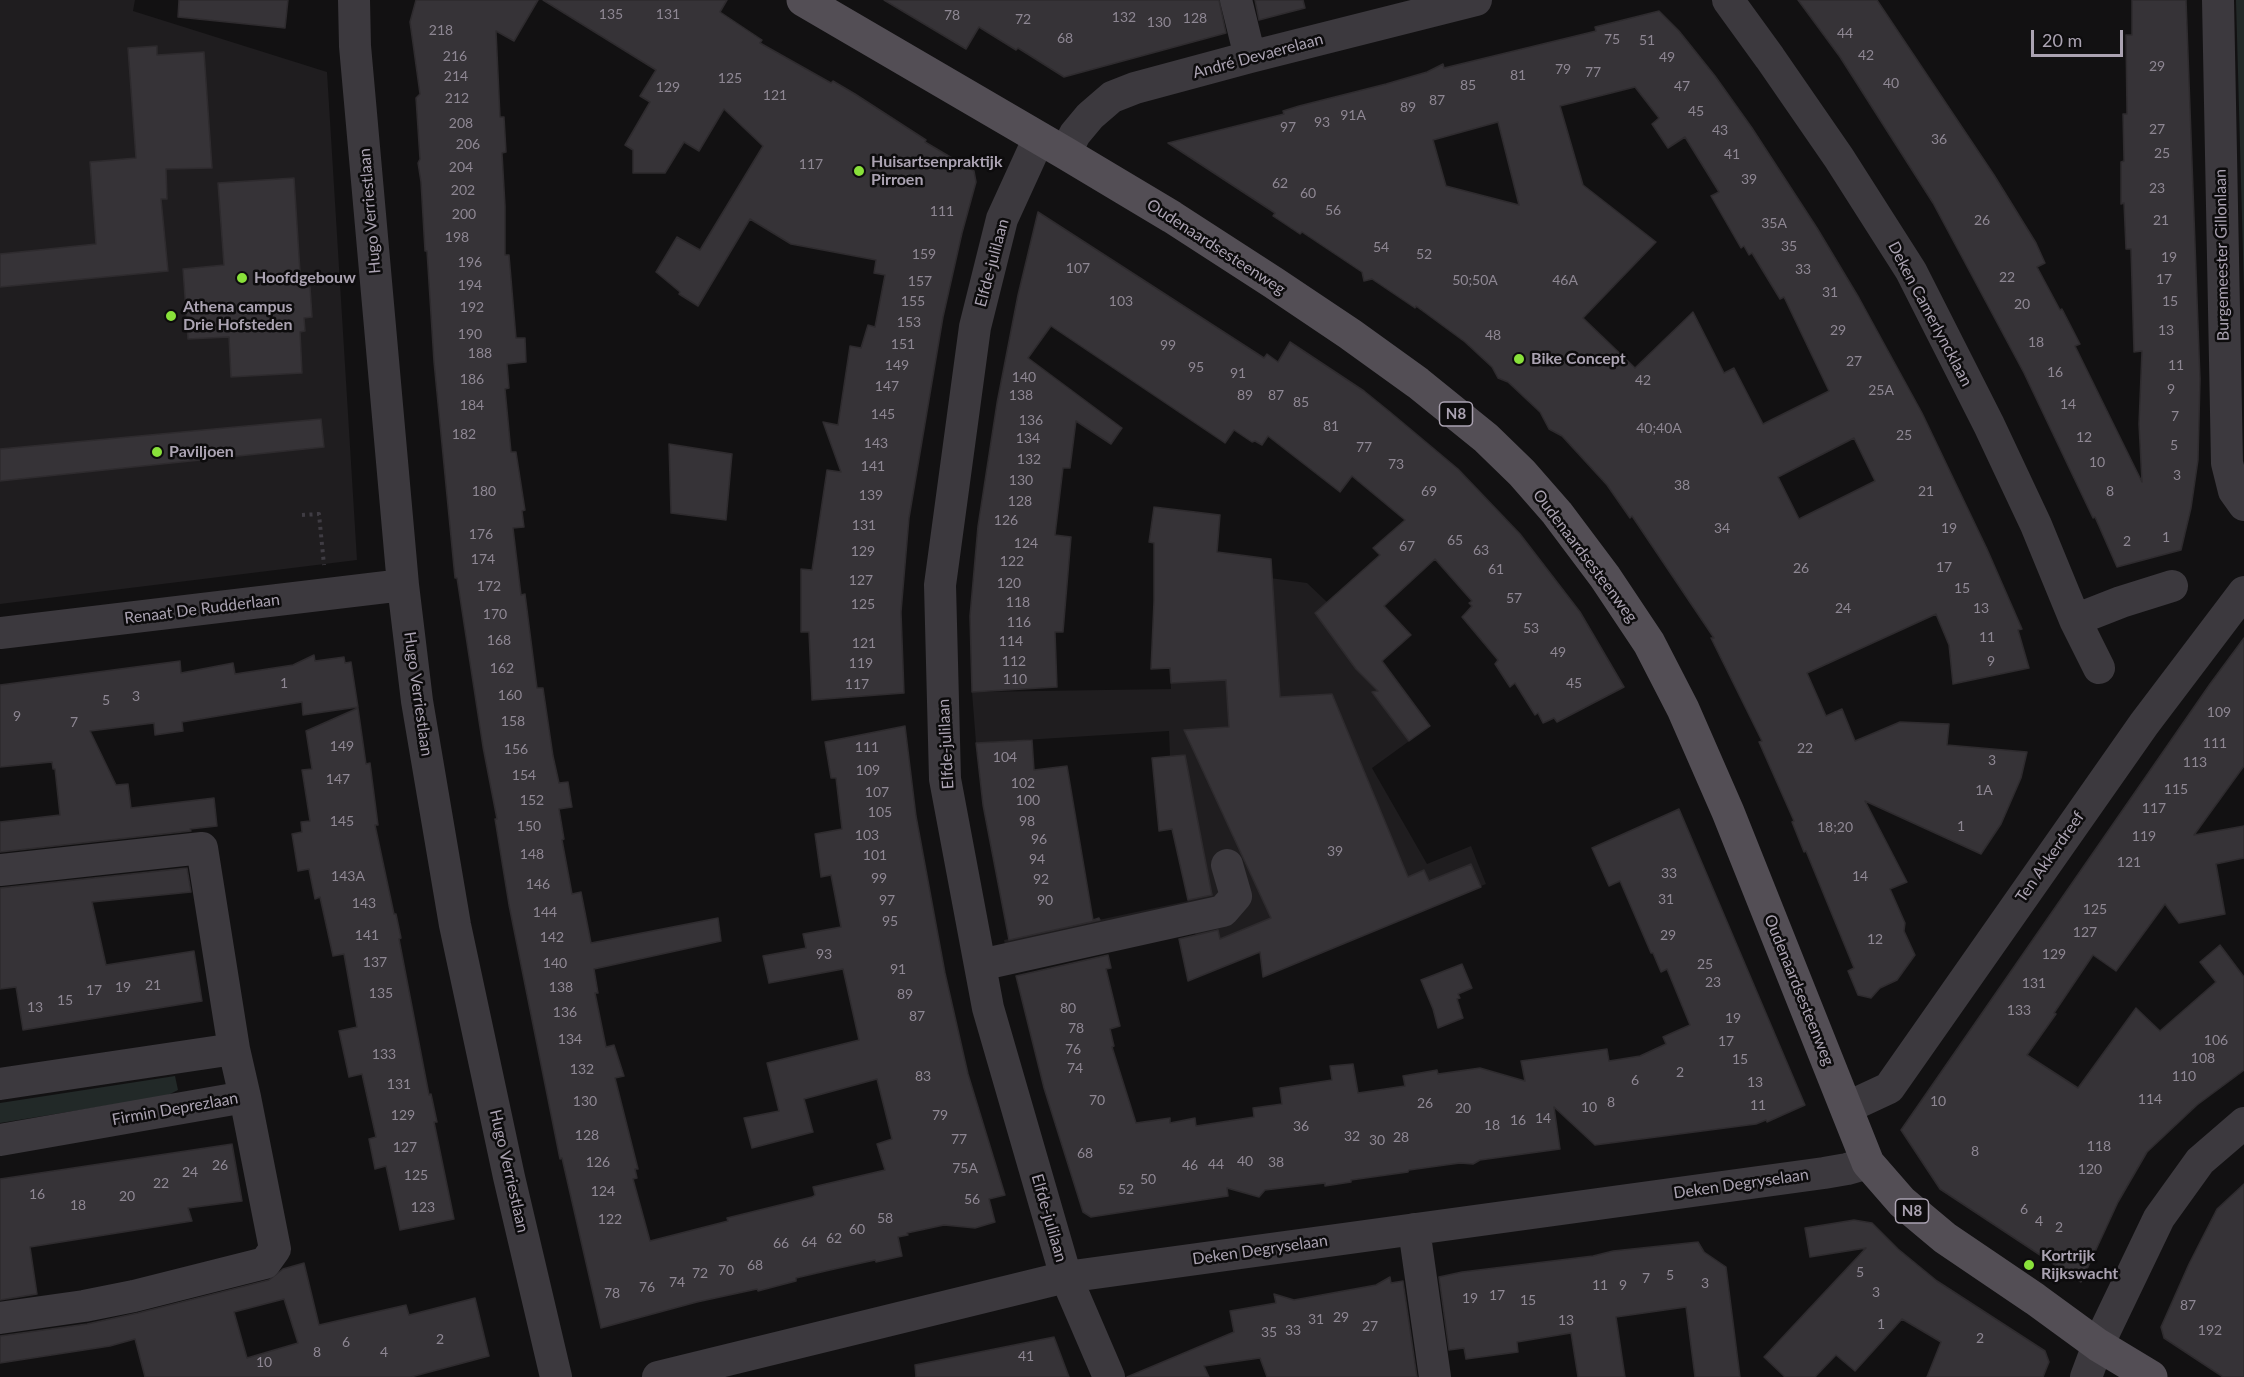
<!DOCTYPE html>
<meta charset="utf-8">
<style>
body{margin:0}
#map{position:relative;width:2244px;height:1377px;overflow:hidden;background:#121112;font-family:Lato,sans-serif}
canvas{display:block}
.scale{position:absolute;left:2031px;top:30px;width:92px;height:27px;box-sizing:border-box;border:3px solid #aba3b2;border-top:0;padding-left:8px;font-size:18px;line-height:21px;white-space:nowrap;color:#aba3b2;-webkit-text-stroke:4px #0d0c0d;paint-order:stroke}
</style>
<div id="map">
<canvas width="2244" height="1377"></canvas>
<div class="scale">20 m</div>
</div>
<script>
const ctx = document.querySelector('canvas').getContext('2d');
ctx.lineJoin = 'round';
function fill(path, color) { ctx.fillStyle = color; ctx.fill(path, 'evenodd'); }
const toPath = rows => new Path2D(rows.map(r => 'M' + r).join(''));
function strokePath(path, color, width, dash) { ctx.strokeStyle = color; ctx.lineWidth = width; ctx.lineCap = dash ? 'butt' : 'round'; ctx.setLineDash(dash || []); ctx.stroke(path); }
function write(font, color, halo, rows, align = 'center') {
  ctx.font = font + ' Lato,sans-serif'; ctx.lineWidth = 5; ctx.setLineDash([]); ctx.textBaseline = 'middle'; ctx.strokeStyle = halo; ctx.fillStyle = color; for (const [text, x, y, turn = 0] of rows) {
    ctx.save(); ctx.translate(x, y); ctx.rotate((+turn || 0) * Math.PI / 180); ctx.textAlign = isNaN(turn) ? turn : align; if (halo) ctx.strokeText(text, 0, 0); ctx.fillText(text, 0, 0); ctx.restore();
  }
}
fill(toPath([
 [0,0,135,0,133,11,327,72,357,560,0,604],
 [1166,564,1307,583,1327,602,1382,661,1430,726,1372,768,1427,864,1471,846,1486,884,1320,954,1310,932,1202,975,1195,933,1010,970,1004,940,1188,901,1173,832,1169,731,976,743,972,692,1171,689]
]), '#1f1d1f');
fill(toPath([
 [2236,0,2244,0,2244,291],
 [175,1076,178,1090,166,1096,0,1123,0,1103]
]), '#222928');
const building = toPath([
 [179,0,288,0,285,28,178,17,179,0],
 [416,0,538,0,514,41,496,31,500,117,504,117,506,152,502,153,505,206,505,255,509,255,516,338,525,338,526,362,507,364,509,388,505,389,511,452,516,452,525,510,522,511,524,527,513,528,521,595,525,594,537,688,543,688,553,756,559,783,568,782,572,807,559,809,564,839,562,840,572,894,581,892,591,943,718,918,721,941,594,969,598,993,595,993,606,1047,614,1045,624,1076,615,1078,638,1169,635,1169,637,1178,633,1179,650,1241,728,1221,727,1218,812,1197,815,1195,813,1187,885,1170,877,1144,892,1139,877,1079,804,1099,813,1132,752,1148,744,1118,779,1111,767,1063,859,1040,843,969,769,983,763,956,806,948,803,934,841,927,831,875,821,877,815,834,842,829,836,778,831,778,825,742,905,726,916,816,945,973,968,1074,1005,1195,989,1199,995,1222,975,1228,944,1225,907,1233,908,1235,898,1237,902,1256,876,1262,875,1260,830,1270,796,1278,796,1281,758,1291,757,1289,697,1302,601,1328,562,1158,560,1159,509,905,495,819,497,819,483,747,457,578,455,578,434,362,427,251,425,251,421,182,418,163,420,159,416,98,420,94,410,22,416,0],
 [543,0,727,0,720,12,762,40,760,43,831,83,833,81,855,94,926,140,925,142,974,171,976,182,962,233,943,317,909,518,901,612,904,693,812,700,809,632,801,632,801,569,812,570,827,470,841,472,823,422,838,425,850,346,861,348,868,325,875,327,885,275,874,273,876,260,791,244,750,219,698,306,679,294,680,292,656,272,677,237,700,250,763,146,724,109,699,151,684,142,665,173,633,173,633,150,625,145,650,102,640,96,656,70,543,0],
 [884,0,1219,0,1226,33,1064,77,1018,48,1016,50,979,27,966,49,884,0],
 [1255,0,1303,0,1305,8,1259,20,1255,0],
 [1798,0,1877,0,1994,175,2036,243,2045,263,2037,267,2060,310,2062,309,2080,344,2075,346,2142,482,2139,424,2142,351,2134,352,2131,249,2126,249,2124,203,2121,204,2121,162,2124,161,2123,114,2127,114,2126,35,2132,35,2132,0,2186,0,2200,379,2198,460,2191,508,2181,550,2117,567,2095,517,2093,518,2024,373,1933,203,1840,57,1798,0],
 [1659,11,1679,31,1715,76,1752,128,1817,228,1859,298,1922,413,1987,549,2022,629,2018,630,2029,668,1953,684,1949,645,1936,614,1807,673,1826,716,1842,709,1855,741,1900,722,1949,724,1947,745,2027,752,2021,778,2001,824,1981,854,1865,801,1907,882,1890,889,1905,923,1904,931,1915,955,1897,980,1880,988,1871,998,1858,995,1848,971,1854,968,1806,851,1804,852,1792,822,1794,821,1759,742,1762,741,1711,638,1714,638,1632,516,1630,518,1607,485,1562,436,1549,429,1540,412,1508,382,1498,378,1492,367,1465,342,1416,306,1415,308,1372,279,1364,281,1362,272,1302,232,1300,234,1273,216,1275,213,1168,143,1284,114,1283,111,1299,106,1386,84,1427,72,1443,64,1444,68,1481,59,1596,31,1595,27,1659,11],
 [1635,87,1659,118,1652,124,1668,148,1685,137,1719,192,1711,196,1741,248,1744,246,1749,255,1752,253,1780,299,1784,297,1829,391,1763,424,1734,368,1724,373,1693,312,1635,368,1583,318,1656,242,1583,185,1560,106,1635,87],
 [1498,122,1519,205,1446,186,1433,140,1498,122],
 [1854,438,1875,481,1799,519,1778,477,1854,438],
 [157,46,157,55,204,52,212,168,166,169,167,199,161,199,168,271,0,287,0,254,96,244,90,162,136,158,128,48,157,46],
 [294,178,301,287,310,287,312,317,304,318,305,331,300,332,302,373,231,377,229,337,188,339,183,269,224,265,218,183,294,178],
 [1038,212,1264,358,1267,354,1278,362,1290,342,1364,391,1390,412,1458,469,1520,534,1580,612,1624,687,1557,722,1554,718,1543,723,1538,713,1535,715,1515,683,1510,687,1495,664,1498,660,1462,617,1472,606,1469,603,1472,601,1435,559,1384,606,1411,635,1382,661,1430,726,1409,741,1372,692,1378,691,1356,669,1315,613,1380,555,1373,548,1405,520,1352,476,1340,492,1268,436,1262,445,1255,441,1252,442,1234,430,1225,443,1051,326,1028,358,1122,428,1111,444,1076,421,1070,468,1063,468,1055,535,1071,537,1063,632,1055,632,1057,687,972,692,970,616,978,526,997,403,1018,295,1038,212],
 [321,419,324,447,0,481,0,449,321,419],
 [669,444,732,454,726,520,671,513,669,444],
 [1154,507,1220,515,1217,552,1271,559,1280,697,1332,694,1408,877,1424,870,1429,881,1471,864,1481,887,1263,977,1260,952,1188,981,1179,939,1218,930,1220,939,1271,918,1184,730,1229,727,1226,680,1171,683,1170,668,1151,669,1154,601,1154,543,1149,542,1154,507],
 [2244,638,2244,766,2194,835,2244,826,2244,858,2216,864,2225,914,2179,923,2165,904,2116,971,2093,955,2054,1013,2056,1014,2027,1055,2078,1088,2136,1008,2160,1031,2216,982,2200,962,2220,945,2244,977,2244,1070,2197,1105,2147,1152,2118,1202,2081,1282,1940,1189,1901,1130,2210,684,2244,638],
 [314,655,315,661,344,657,345,663,351,662,358,707,303,715,302,702,182,722,183,731,155,735,154,723,90,731,116,785,128,784,131,808,214,798,217,826,190,829,191,831,0,852,0,822,60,815,55,769,53,769,52,762,0,767,0,685,180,661,181,673,233,663,235,674,293,665,314,655],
 [358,708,366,764,370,763,378,825,375,825,394,914,396,914,401,938,399,939,429,1095,431,1094,437,1122,434,1122,454,1219,400,1230,386,1166,375,1169,369,1139,376,1137,362,1074,349,1077,339,1031,357,1027,344,954,333,956,320,897,315,899,309,869,298,871,292,834,302,832,301,822,310,821,302,770,312,769,306,731,358,708],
 [1032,740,1034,770,1067,766,1093,920,1099,918,1100,920,1009,940,983,805,976,743,1032,740],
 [1185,755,1212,895,1188,900,1172,829,1159,831,1152,758,1185,755],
 [1679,809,1805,1105,1767,1122,1766,1120,1756,1124,1595,1145,1554,1107,1560,1149,1480,1160,1473,1164,1460,1163,1409,1170,1408,1172,1351,1180,1351,1182,1325,1186,1325,1183,1265,1190,1259,1197,1227,1188,1228,1196,1091,1217,1083,1212,1044,1088,1016,976,1108,955,1111,968,1106,969,1120,1026,1110,1029,1114,1046,1112,1047,1136,1123,1170,1118,1170,1123,1195,1118,1196,1126,1254,1117,1253,1108,1282,1104,1280,1088,1332,1080,1330,1066,1353,1064,1358,1093,1405,1086,1403,1076,1437,1070,1438,1074,1480,1068,1525,1081,1521,1061,1607,1049,1609,1061,1640,1056,1666,1044,1663,1037,1690,1025,1667,969,1661,972,1653,953,1651,953,1620,881,1609,886,1592,848,1679,809],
 [187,868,191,892,92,902,106,965,194,951,202,1001,23,1030,16,987,0,989,0,888,187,868],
 [1462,964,1472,988,1458,994,1460,998,1457,999,1463,1018,1438,1028,1433,1009,1421,980,1462,964],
 [232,1144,242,1201,188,1208,192,1221,30,1247,37,1294,0,1300,0,1179,232,1144],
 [2244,1184,2244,1377,2223,1377,2164,1338,2161,1327,2189,1264,2217,1209,2244,1184],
 [1854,1220,1872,1223,1898,1249,1937,1281,2045,1351,2049,1362,2043,1377,1927,1377,1941,1342,1902,1319,1855,1371,1836,1355,1815,1377,1785,1377,1764,1357,1866,1248,1810,1257,1805,1228,1854,1220],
 [1698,1242,1704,1252,1726,1267,1740,1377,1695,1377,1686,1307,1616,1317,1625,1377,1578,1377,1571,1333,1517,1342,1518,1352,1466,1359,1464,1348,1449,1350,1439,1277,1462,1272,1593,1256,1613,1251,1698,1242],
 [304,1263,319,1325,406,1305,409,1315,475,1298,489,1356,411,1377,145,1377,135,1339,110,1346,0,1363,0,1336,87,1324,138,1313,269,1280,283,1269,304,1263],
 [284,1299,298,1343,247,1358,234,1312,284,1299],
 [1390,1277,1391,1283,1403,1281,1417,1377,1267,1377,1260,1358,1204,1366,1209,1377,1127,1377,1234,1332,1230,1311,1276,1303,1274,1294,1294,1300,1376,1285,1390,1277],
 [1054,1337,1069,1377,916,1377,915,1365,1054,1337]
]);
fill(building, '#363337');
strokePath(building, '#2e2b2e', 1.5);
strokePath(toPath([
 [302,515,319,514,324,565]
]), '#3f3c43', 4, [3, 4.5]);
strokePath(toPath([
 [354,0,355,46,403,585,417,701,455,925,509,1177,556,1377],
 [1236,0,1250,57],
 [1728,0,1770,58,1839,158,1911,271,1989,425,2036,525,2075,620,2099,668],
 [2218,0,2227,463,2234,491,2244,505],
 [1039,138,1002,219,975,327,940,585,945,779,988,1008,1066,1277,1109,1377],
 [1065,153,1075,134,1090,116,1112,97,1135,88,1250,57,1476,0],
 [2075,620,2121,602,2172,586],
 [0,633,403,585],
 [0,870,202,848,234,1049],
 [980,965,1223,911,1236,896,1227,865],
 [0,1084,234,1049,245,1097,0,1140],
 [1846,1108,1889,1088,2144,724,2244,592],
 [1414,1229,1435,1377],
 [0,1318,84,1306,134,1296,265,1263,275,1249,245,1097],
 [658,1377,1066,1277,1824,1173,1847,1169,1868,1163],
 [2086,1377,2098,1345,2159,1218,2200,1161,2244,1123]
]), '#3c393e', 32);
strokePath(toPath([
 [803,0,1065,153,1172,217,1274,283,1350,334,1418,383,1486,438,1522,473,1557,513,1605,577,1649,643,1683,709,1728,812,1868,1163,1902,1202,1945,1238,2035,1299,2098,1345,2151,1377]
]), '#534e55', 33);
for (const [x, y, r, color] of [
 [859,171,6,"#89e13a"],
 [242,278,6,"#89e13a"],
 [171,316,6,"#89e13a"],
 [1519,359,6,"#89e13a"],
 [157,452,6,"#89e13a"],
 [2029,1265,6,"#89e13a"]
]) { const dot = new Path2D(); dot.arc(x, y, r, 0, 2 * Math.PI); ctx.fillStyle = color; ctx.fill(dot); strokePath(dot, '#0d0c0d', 2); }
write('14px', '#8e8793', null, [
 ["135",611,14],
 ["131",668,14],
 ["78",952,15],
 ["132",1124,17],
 ["128",1195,18],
 ["72",1023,19],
 ["130",1159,22],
 ["218",441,30],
 ["44",1845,33],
 ["68",1065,38],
 ["75",1612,39],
 ["51",1647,40],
 ["42",1866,55],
 ["216",455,56],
 ["49",1667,57],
 ["29",2157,66],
 ["79",1563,69],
 ["77",1593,72],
 ["81",1518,75],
 ["214",456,76],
 ["125",730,78],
 ["40",1891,83],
 ["85",1468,85],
 ["47",1682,86],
 ["129",668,87],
 ["121",775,95],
 ["212",457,98],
 ["87",1437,100],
 ["89",1408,107],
 ["45",1696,111],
 ["91A",1353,115],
 ["93",1322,122],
 ["208",461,123],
 ["97",1288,127],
 ["27",2157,129],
 ["43",1720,130],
 ["36",1939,139],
 ["206",468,144],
 ["25",2162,153],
 ["41",1732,154],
 ["117",811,164],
 ["204",461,167],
 ["39",1749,179],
 ["62",1280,183],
 ["23",2157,188],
 ["202",463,190],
 ["60",1308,193],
 ["56",1333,210],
 ["111",942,211],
 ["200",464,214],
 ["26",1982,220],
 ["21",2161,220],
 ["35A",1774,223],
 ["198",457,237],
 ["35",1789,246],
 ["54",1381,247],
 ["159",924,254],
 ["52",1424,254],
 ["19",2169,257],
 ["196",470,262],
 ["107",1078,268],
 ["33",1803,269],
 ["22",2007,277],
 ["17",2164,279],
 ["50;50A",1475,280],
 ["46A",1565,280],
 ["157",920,281],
 ["194",470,285],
 ["31",1830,292],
 ["155",913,301],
 ["103",1121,301],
 ["15",2170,301],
 ["20",2022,304],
 ["192",472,307],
 ["153",909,322],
 ["29",1838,330],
 ["13",2166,330],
 ["190",470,334],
 ["48",1493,335],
 ["18",2036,342],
 ["151",903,344],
 ["99",1168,345],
 ["188",480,353],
 ["27",1854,361],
 ["149",897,365],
 ["11",2176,365],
 ["95",1196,367],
 ["16",2055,372],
 ["91",1238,373],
 ["140",1024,377],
 ["186",472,379],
 ["42",1643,380],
 ["147",887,386],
 ["9",2171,389],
 ["25A",1881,390],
 ["138",1021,395],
 ["89",1245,395],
 ["87",1276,395],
 ["85",1301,402],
 ["14",2068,404],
 ["184",472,405],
 ["145",883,414],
 ["7",2175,416],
 ["136",1031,420],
 ["81",1331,426],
 ["40;40A",1659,428],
 ["182",464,434],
 ["25",1904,435],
 ["12",2084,437],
 ["134",1028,438],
 ["143",876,443],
 ["5",2174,445],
 ["77",1364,447],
 ["132",1029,459],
 ["10",2097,462],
 ["73",1396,464],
 ["141",873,466],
 ["3",2177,475],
 ["130",1021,480],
 ["38",1682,485],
 ["180",484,491],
 ["69",1429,491],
 ["21",1926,491],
 ["8",2110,491],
 ["139",871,495],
 ["128",1020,501],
 ["126",1006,520],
 ["131",864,525],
 ["34",1722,528],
 ["19",1949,528],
 ["176",481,534],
 ["1",2166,537],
 ["65",1455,540],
 ["2",2127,541],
 ["124",1026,543],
 ["67",1407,546],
 ["63",1481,550],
 ["129",863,551],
 ["174",483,559],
 ["122",1012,561],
 ["17",1944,567],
 ["26",1801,568],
 ["61",1496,569],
 ["127",861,580],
 ["120",1009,583],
 ["172",489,586],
 ["15",1962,588],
 ["57",1514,598],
 ["118",1018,602],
 ["125",863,604],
 ["24",1843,608],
 ["13",1981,608],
 ["170",495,614],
 ["116",1019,622],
 ["53",1531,628],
 ["11",1987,637],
 ["168",499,640],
 ["114",1011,641],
 ["121",864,643],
 ["49",1558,652],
 ["112",1014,661],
 ["9",1991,661],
 ["119",861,663],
 ["162",502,668],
 ["110",1015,679],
 ["1",284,683],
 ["45",1574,683],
 ["117",857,684],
 ["160",510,695],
 ["3",136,696],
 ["5",106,700],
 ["109",2219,712],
 ["9",17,716],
 ["158",513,721],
 ["7",74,722],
 ["111",2215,743],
 ["149",342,746],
 ["111",867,747],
 ["22",1805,748],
 ["156",516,749],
 ["104",1005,757],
 ["3",1992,760],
 ["113",2195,762],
 ["109",868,770],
 ["154",524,775],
 ["147",338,779],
 ["102",1023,783],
 ["115",2176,789],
 ["1A",1984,790],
 ["107",877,792],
 ["152",532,800],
 ["100",1028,800],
 ["117",2154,808],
 ["105",880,812],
 ["145",342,821],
 ["98",1027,821],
 ["150",529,826],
 ["1",1961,826],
 ["18;20",1835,827],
 ["103",867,835],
 ["119",2144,836],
 ["96",1039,839],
 ["39",1335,851],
 ["148",532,854],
 ["101",875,855],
 ["94",1037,859],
 ["121",2129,862],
 ["33",1669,873],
 ["143A",348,876],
 ["14",1860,876],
 ["99",879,878],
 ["92",1041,879],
 ["146",538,884],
 ["31",1666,899],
 ["97",887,900],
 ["90",1045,900],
 ["143",364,903],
 ["125",2095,909],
 ["144",545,912],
 ["95",890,921],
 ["127",2085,932],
 ["141",367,935],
 ["29",1668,935],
 ["142",552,937],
 ["12",1875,939],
 ["93",824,954],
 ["129",2054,954],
 ["137",375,962],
 ["140",555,963],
 ["25",1705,964],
 ["91",898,969],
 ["23",1713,982],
 ["131",2034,983],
 ["21",153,985],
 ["19",123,987],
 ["138",561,987],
 ["17",94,990],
 ["135",381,993],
 ["89",905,994],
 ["15",65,1000],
 ["13",35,1007],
 ["80",1068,1008],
 ["133",2019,1010],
 ["136",565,1012],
 ["87",917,1016],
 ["19",1733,1018],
 ["78",1076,1028],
 ["134",570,1039],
 ["106",2216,1040],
 ["17",1726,1041],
 ["76",1073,1049],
 ["133",384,1054],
 ["108",2203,1058],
 ["15",1740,1059],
 ["74",1075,1068],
 ["132",582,1069],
 ["2",1680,1072],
 ["83",923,1076],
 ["110",2184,1076],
 ["6",1635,1080],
 ["13",1755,1082],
 ["131",399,1084],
 ["114",2150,1099],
 ["70",1097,1100],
 ["130",585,1101],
 ["10",1938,1101],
 ["8",1611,1102],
 ["26",1425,1103],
 ["11",1758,1105],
 ["10",1589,1107],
 ["20",1463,1108],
 ["129",403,1115],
 ["79",940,1115],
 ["14",1543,1118],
 ["16",1518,1120],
 ["18",1492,1125],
 ["36",1301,1126],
 ["128",587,1135],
 ["32",1352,1136],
 ["28",1401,1137],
 ["77",959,1139],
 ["30",1377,1140],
 ["118",2099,1146],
 ["127",405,1147],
 ["8",1975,1151],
 ["68",1085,1153],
 ["40",1245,1161],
 ["126",598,1162],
 ["38",1276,1162],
 ["44",1216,1164],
 ["26",220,1165],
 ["46",1190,1165],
 ["75A",965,1168],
 ["120",2090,1169],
 ["24",190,1172],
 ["125",416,1175],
 ["50",1148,1179],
 ["22",161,1183],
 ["52",1126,1189],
 ["124",603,1191],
 ["16",37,1194],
 ["20",127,1196],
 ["56",972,1199],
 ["18",78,1205],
 ["123",423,1207],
 ["6",2024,1209],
 ["58",885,1218],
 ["122",610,1219],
 ["4",2039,1221],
 ["2",2059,1227],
 ["60",857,1229],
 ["62",834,1238],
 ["64",809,1242],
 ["66",781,1243],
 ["68",755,1265],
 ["70",726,1270],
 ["5",1860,1272],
 ["72",700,1273],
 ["5",1670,1275],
 ["7",1646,1278],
 ["74",677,1282],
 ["3",1705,1283],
 ["11",1600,1285],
 ["9",1623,1285],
 ["76",647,1287],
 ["3",1876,1292],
 ["78",612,1293],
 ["17",1497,1295],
 ["19",1470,1298],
 ["15",1528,1300],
 ["87",2188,1305],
 ["29",1341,1317],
 ["31",1316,1319],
 ["13",1566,1320],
 ["1",1881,1324],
 ["27",1370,1326],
 ["33",1293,1330],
 ["192",2210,1330],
 ["35",1269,1332],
 ["2",1980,1338],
 ["2",440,1339],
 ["6",346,1342],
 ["8",317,1352],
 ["4",384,1352],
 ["41",1026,1356],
 ["10",264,1362]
]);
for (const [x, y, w] of [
 [1456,414,33],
 [1912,1211,33]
]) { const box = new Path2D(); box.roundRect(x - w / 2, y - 12, w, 24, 4.5); ctx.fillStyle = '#0d0c0d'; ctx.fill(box); strokePath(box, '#aba3b2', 1.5); }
write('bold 15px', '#aba3b2', null, [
 ["N8",1456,414],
 ["N8",1912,1211]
]);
write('16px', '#aba3b2', '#0d0c0d', [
 ["André Devaerelaan",1258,56,-15],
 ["Hugo Verriestlaan",370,211,-95],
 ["Oudenaardsesteenweg",1216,247,33],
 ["Burgemeester Gillonlaan",2222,255,-91],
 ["Elfde-julilaan",992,263,-75],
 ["Deken Camerlyncklaan",1930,314,62],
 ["Oudenaardsesteenweg",1585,556,53],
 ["Renaat De Rudderlaan",202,609,-7],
 ["Hugo Verriestlaan",418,694,82],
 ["Elfde-julilaan",946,744,-93],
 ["Ten Akkerdreef",2050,857,-55],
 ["Oudenaardsesteenweg",1799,990,68],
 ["Firmin Deprezlaan",175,1109,-10],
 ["Hugo Verriestlaan",509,1171,77],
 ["Deken Degryselaan",1741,1184,-8],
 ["Elfde-julilaan",1049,1218,74],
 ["Deken Degryselaan",1260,1250,-8]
]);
write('bold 16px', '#aba3b2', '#0d0c0d', [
 ["Huisartsenpraktijk",871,162],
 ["Pirroen",871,180],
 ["Hoofdgebouw",254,278],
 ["Athena campus",183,307],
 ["Drie Hofsteden",183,325],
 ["Bike Concept",1531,359],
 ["Paviljoen",169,452],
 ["Kortrijk",2041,1256],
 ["Rijkswacht",2041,1274]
], 'left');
</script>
